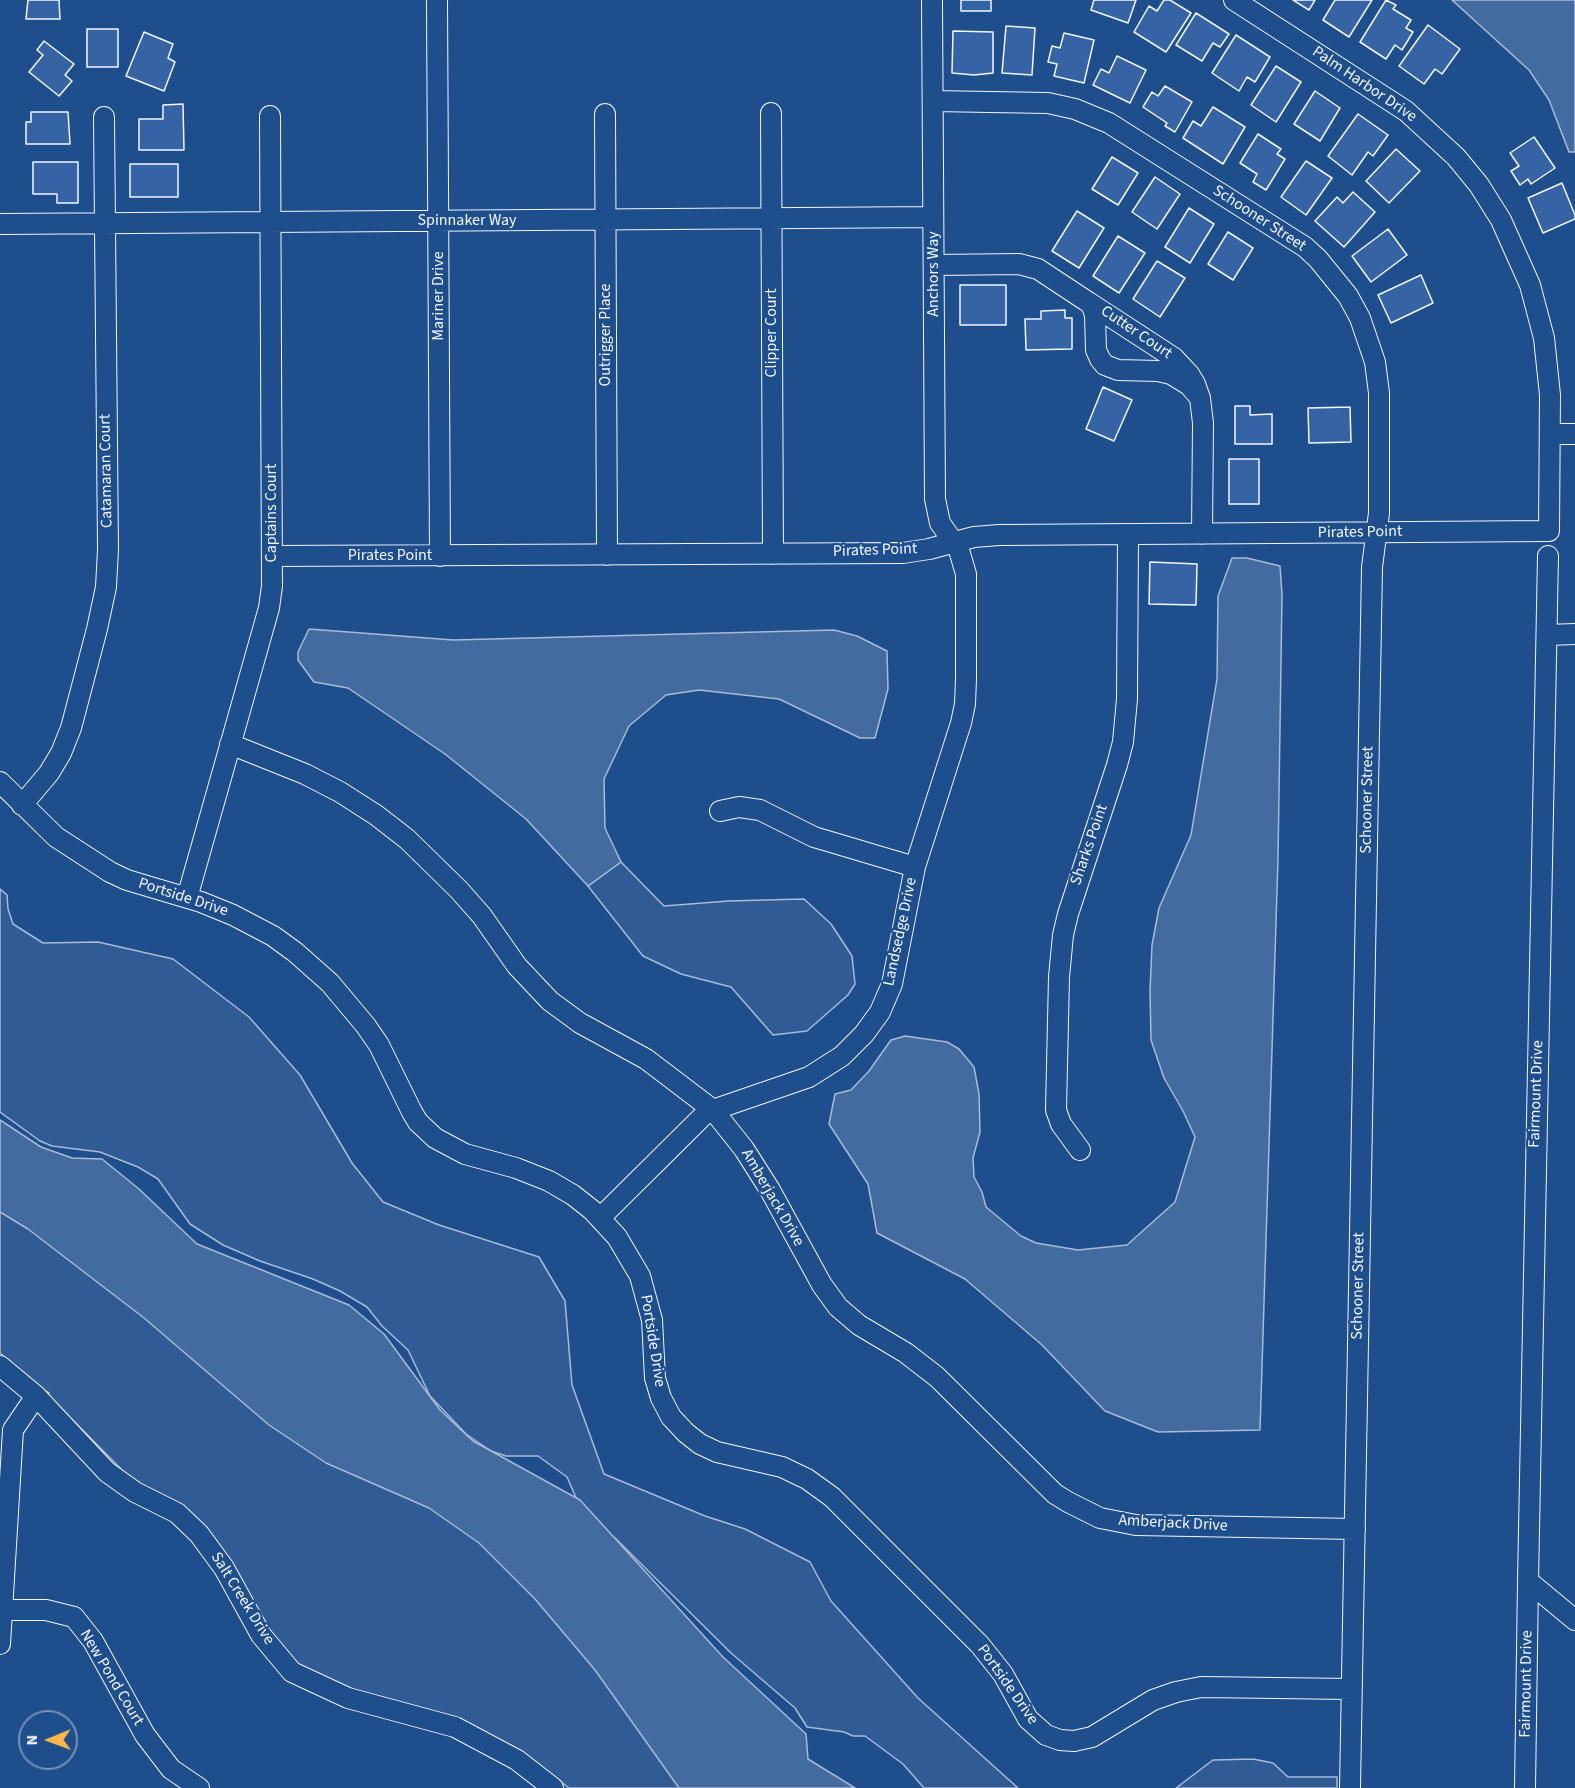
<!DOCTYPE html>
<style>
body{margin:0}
#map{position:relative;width:1575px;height:1788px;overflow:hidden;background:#1f4e8c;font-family:"Source Sans 3",sans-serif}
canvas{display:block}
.north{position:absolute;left:18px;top:1710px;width:60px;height:60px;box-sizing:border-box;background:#1f4e8c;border:2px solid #7391ba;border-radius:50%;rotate:269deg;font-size:16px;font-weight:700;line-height:24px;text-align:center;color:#f2f6ff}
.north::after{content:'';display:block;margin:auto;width:21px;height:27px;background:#ffb74d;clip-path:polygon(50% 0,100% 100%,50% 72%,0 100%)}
</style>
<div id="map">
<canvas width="1575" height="1788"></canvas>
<div class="north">N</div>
</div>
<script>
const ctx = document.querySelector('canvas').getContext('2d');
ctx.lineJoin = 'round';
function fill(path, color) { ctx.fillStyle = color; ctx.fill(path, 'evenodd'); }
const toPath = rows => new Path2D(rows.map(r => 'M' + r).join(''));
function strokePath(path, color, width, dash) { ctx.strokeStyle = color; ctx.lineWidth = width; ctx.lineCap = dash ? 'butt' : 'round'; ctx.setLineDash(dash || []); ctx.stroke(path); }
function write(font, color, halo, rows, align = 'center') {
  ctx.font = font + ' "Source Sans 3",sans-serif'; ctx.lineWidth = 4.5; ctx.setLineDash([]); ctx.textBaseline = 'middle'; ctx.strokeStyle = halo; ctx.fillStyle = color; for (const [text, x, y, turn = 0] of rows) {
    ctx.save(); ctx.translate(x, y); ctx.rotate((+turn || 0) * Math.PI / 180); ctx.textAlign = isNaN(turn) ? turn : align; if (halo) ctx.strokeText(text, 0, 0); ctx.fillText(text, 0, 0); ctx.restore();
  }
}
const built = toPath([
 [621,862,664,906,728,901,804,899,831,924,852,956,855,984,848,995,807,1031,773,1035,731,987,681,974,643,956,588,886,621,862],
 [0,889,7,895,8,909,13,924,43,943,98,942,173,959,249,1017,300,1075,352,1163,383,1202,439,1225,539,1257,565,1301,572,1385,604,1474,705,1516,745,1529,810,1562,831,1601,918,1698,1018,1788,924,1788,903,1764,865,1736,853,1736,844,1732,807,1727,795,1708,731,1653,615,1538,584,1516,567,1477,538,1456,506,1456,491,1451,466,1434,430,1396,408,1350,382,1326,367,1307,340,1291,313,1279,260,1261,223,1245,190,1224,158,1179,138,1167,100,1152,52,1146,40,1141,0,1112,0,889],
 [0,1180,469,1520,697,1788,569,1788,524,1753,460,1719,352,1690,299,1665,269,1630,233,1564,207,1528,182,1505,141,1485,123,1471,48,1395,49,1393,42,1389,0,1353,0,1180],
 [1253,1759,1273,1763,1288,1777,1337,1777,1337,1788,1176,1788,1213,1760,1253,1759]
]);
fill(built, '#305b95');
strokePath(built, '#a8bbd7', 1.5);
const water = toPath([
 [1452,0,1575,0,1575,152,1569,152,1549,100,1529,70,1452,0],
 [1232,558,1247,558,1280,566,1282,595,1278,859,1260,1430,1158,1432,1105,1411,1042,1345,965,1279,877,1233,868,1184,829,1124,835,1094,851,1090,869,1071,891,1040,905,1036,947,1042,959,1049,974,1067,979,1094,980,1132,973,1158,974,1177,982,1192,986,1207,1021,1236,1036,1243,1078,1250,1127,1245,1175,1202,1195,1137,1183,1111,1164,1078,1151,1040,1150,991,1152,945,1159,908,1191,835,1217,679,1218,596,1232,558],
 [309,629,453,640,834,630,857,636,887,651,888,689,875,738,860,738,779,699,699,690,666,695,629,726,604,779,605,828,621,862,588,886,526,819,445,754,348,688,314,682,298,660,298,652,309,629],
 [0,1120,41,1147,72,1158,102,1159,139,1189,197,1244,349,1305,384,1334,440,1410,473,1441,580,1500,723,1657,806,1734,808,1759,855,1788,679,1788,595,1670,535,1599,479,1543,429,1508,326,1463,269,1425,144,1318,28,1229,0,1212,0,1120]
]);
fill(water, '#446ba0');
strokePath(water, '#a8bbd7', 1.5);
const building = toPath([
 [28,0,59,0,60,19,26,19,28,0],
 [961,0,991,0,991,11,961,11,961,0],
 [1094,0,1136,0,1128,23,1091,10,1094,0],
 [1164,0,1170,0,1191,13,1166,52,1134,32,1149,6,1157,11,1164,0],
 [1293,0,1315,0,1309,10,1293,0],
 [1335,0,1372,0,1349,37,1323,20,1335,0],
 [1386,0,1396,5,1393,9,1411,20,1406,28,1413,32,1402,50,1395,45,1386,59,1360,42,1386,0],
 [1196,13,1229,34,1220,47,1213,43,1202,61,1176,45,1196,13],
 [1428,25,1460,49,1442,74,1435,69,1424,84,1399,66,1428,25],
 [1006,26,1035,28,1032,75,1002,73,1006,26],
 [87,29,118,29,118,67,87,67,87,29],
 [953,31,993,32,993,73,974,75,952,73,953,31],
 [144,32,173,44,168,58,175,62,164,91,126,76,144,32],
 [1064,33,1094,40,1084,83,1054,76,1057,64,1048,62,1052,46,1060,48,1064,33],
 [1236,35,1270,57,1255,82,1247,77,1239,91,1212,73,1236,35],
 [44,41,74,64,65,75,72,81,59,96,29,72,43,55,37,50,44,41],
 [1117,56,1146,70,1130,103,1093,85,1101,69,1109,73,1117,56],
 [1276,66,1301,82,1276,122,1251,105,1276,66],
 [1165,86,1192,102,1175,132,1165,126,1167,123,1143,107,1152,92,1158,96,1165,86],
 [1315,91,1340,108,1320,141,1294,124,1315,91],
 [183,104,184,150,139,150,139,119,163,119,163,105,183,104],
 [1213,107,1245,127,1223,164,1183,138,1193,121,1201,126,1213,107],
 [31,112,68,112,70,144,26,144,26,122,31,122,31,112],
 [1358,114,1388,135,1373,156,1368,152,1352,175,1328,156,1358,114],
 [1258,134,1281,149,1277,154,1285,159,1266,190,1253,182,1257,174,1240,163,1258,134],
 [1534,137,1555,168,1531,184,1528,179,1520,185,1511,171,1519,166,1510,153,1534,137],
 [1396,149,1420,171,1389,203,1366,181,1396,149],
 [1112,157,1138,173,1118,205,1092,189,1112,157],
 [1306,161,1332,178,1306,215,1281,197,1306,161],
 [33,162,78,162,78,203,57,203,57,194,33,194,33,162],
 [130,164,178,164,178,197,130,197,130,164],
 [1155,177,1180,194,1157,229,1132,212,1155,177],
 [1562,183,1575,215,1575,219,1543,233,1528,198,1562,183],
 [1353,192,1375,212,1344,247,1315,221,1337,197,1343,203,1353,192],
 [1189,208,1214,224,1190,263,1165,247,1189,208],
 [1077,211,1104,228,1079,268,1052,251,1077,211],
 [1388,229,1407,255,1371,282,1352,256,1388,229],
 [1228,232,1253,248,1233,280,1208,264,1228,232],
 [1118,236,1145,253,1119,293,1093,276,1118,236],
 [1157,261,1185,278,1160,317,1133,299,1157,261],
 [1421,275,1433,303,1391,323,1378,295,1421,275],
 [960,285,1006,285,1006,325,960,325,960,285],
 [1065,310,1065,318,1072,318,1072,349,1026,350,1025,319,1041,319,1041,311,1065,310],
 [1103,387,1132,400,1114,441,1086,429,1103,387],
 [1235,406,1250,406,1250,415,1272,414,1272,444,1235,444,1235,406],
 [1350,407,1351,442,1309,443,1308,408,1350,407],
 [1229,459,1259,459,1259,504,1229,504,1229,459],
 [1150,562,1197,564,1196,605,1149,604,1150,562]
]);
fill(building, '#3563a3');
strokePath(building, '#f2f6ff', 1.5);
const minor = toPath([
 [437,0,440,556],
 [933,101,1048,103,1075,109,1109,123,1305,247,1318,259,1348,296,1360,318,1375,362,1379,393,1379,513,1372,567,1350,1788],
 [771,113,773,554],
 [605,114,607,555],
 [0,224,933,217],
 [934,265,1019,264,1038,269,1088,302,1092,306,1095,315,1096,350,1100,359,1105,365,1118,370,1158,371,1171,374,1189,385,1200,398],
 [1088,302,1174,358,1189,374,1195,384,1200,398,1203,423,1202,534],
 [1550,434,1575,434],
 [272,556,903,553,929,549,974,537,999,535,1549,531,1550,395,1544,338,1530,285,1501,220,1479,185,1456,157,1406,111,1234,0],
 [1547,635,1575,634],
 [230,744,305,774,340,792,376,815,407,839,459,890,482,916,517,966,550,1001,580,1023,646,1059,713,1110,744,1149,770,1190,822,1285,838,1307,859,1325,906,1353,937,1377,1055,1494,1068,1502,1100,1518,1136,1525,1355,1529],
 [0,782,56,837,110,872,127,880,201,902,233,915,273,936,295,952,330,983,366,1026,379,1045,412,1112,418,1122,435,1138,465,1154,516,1168,549,1181,573,1195,592,1210,617,1237,640,1276,652,1320,655,1378,661,1398,671,1417,686,1433,700,1444,717,1452,782,1467,807,1479,832,1497,980,1645,1003,1674,1028,1719,1046,1735,1060,1740,1074,1741,1092,1737,1153,1700,1176,1692,1201,1687,1351,1689],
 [22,805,49,773,61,753,71,728,97,629,106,587,108,550,104,117],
 [720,811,739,807,760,810,814,837,915,867],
 [187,898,269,608,272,586,270,116],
 [1080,1150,1061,1124,1056,1110,1059,977,1063,935,1068,914,1117,765,1123,742,1127,699,1128,535],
 [600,1218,705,1114,713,1110,809,1077,842,1056,864,1034,880,1012,892,984,915,867,961,723,965,704,966,679,966,574,959,550,940,523,935,499,932,0],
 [0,1366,36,1396,107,1472,135,1492,177,1513,199,1534,224,1568,261,1635,292,1672,348,1698,455,1727,517,1760,553,1788],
 [1528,1581,1548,556],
 [3,1610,46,1610,74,1617,93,1641,145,1735,171,1769,199,1788],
 [0,1644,13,1430,36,1396],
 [1525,1788,1528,1581,1575,1620]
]);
strokePath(minor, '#f2f6ff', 22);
strokePath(minor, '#1f4e8c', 20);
write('16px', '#f2f6ff', '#1f4e8c', [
 ["Palm Harbor Drive",1364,85,34],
 ["Schooner Street",1259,219,33],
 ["Spinnaker Way",467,221],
 ["Anchors Way",934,274,-90],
 ["Mariner Drive",439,296,-90],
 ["Clipper Court",772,333,-90],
 ["Cutter Court",1136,333,34],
 ["Outrigger Place",606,335,-90],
 ["Catamaran Court",107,471,-91],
 ["Captains Court",272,513,-90],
 ["Pirates Point",1360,533,-1],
 ["Pirates Point",875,551,-2],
 ["Pirates Point",390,556],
 ["Schooner Street",1368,800,-89],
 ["Sharks Point",1090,845,-71],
 ["Portside Drive",183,898,18],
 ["Landsedge Drive",901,932,-78],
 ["Fairmount Drive",1537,1094,-88],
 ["Amberjack Drive",772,1198,60],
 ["Schooner Street",1359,1286,-89],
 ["Portside Drive",652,1341,81],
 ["Amberjack Drive",1173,1524,3],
 ["Salt Creek Drive",242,1599,58],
 ["New Pond Court",111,1678,59],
 ["Fairmount Drive",1527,1684,-89],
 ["Portside Drive",1007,1685,55]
]);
</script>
